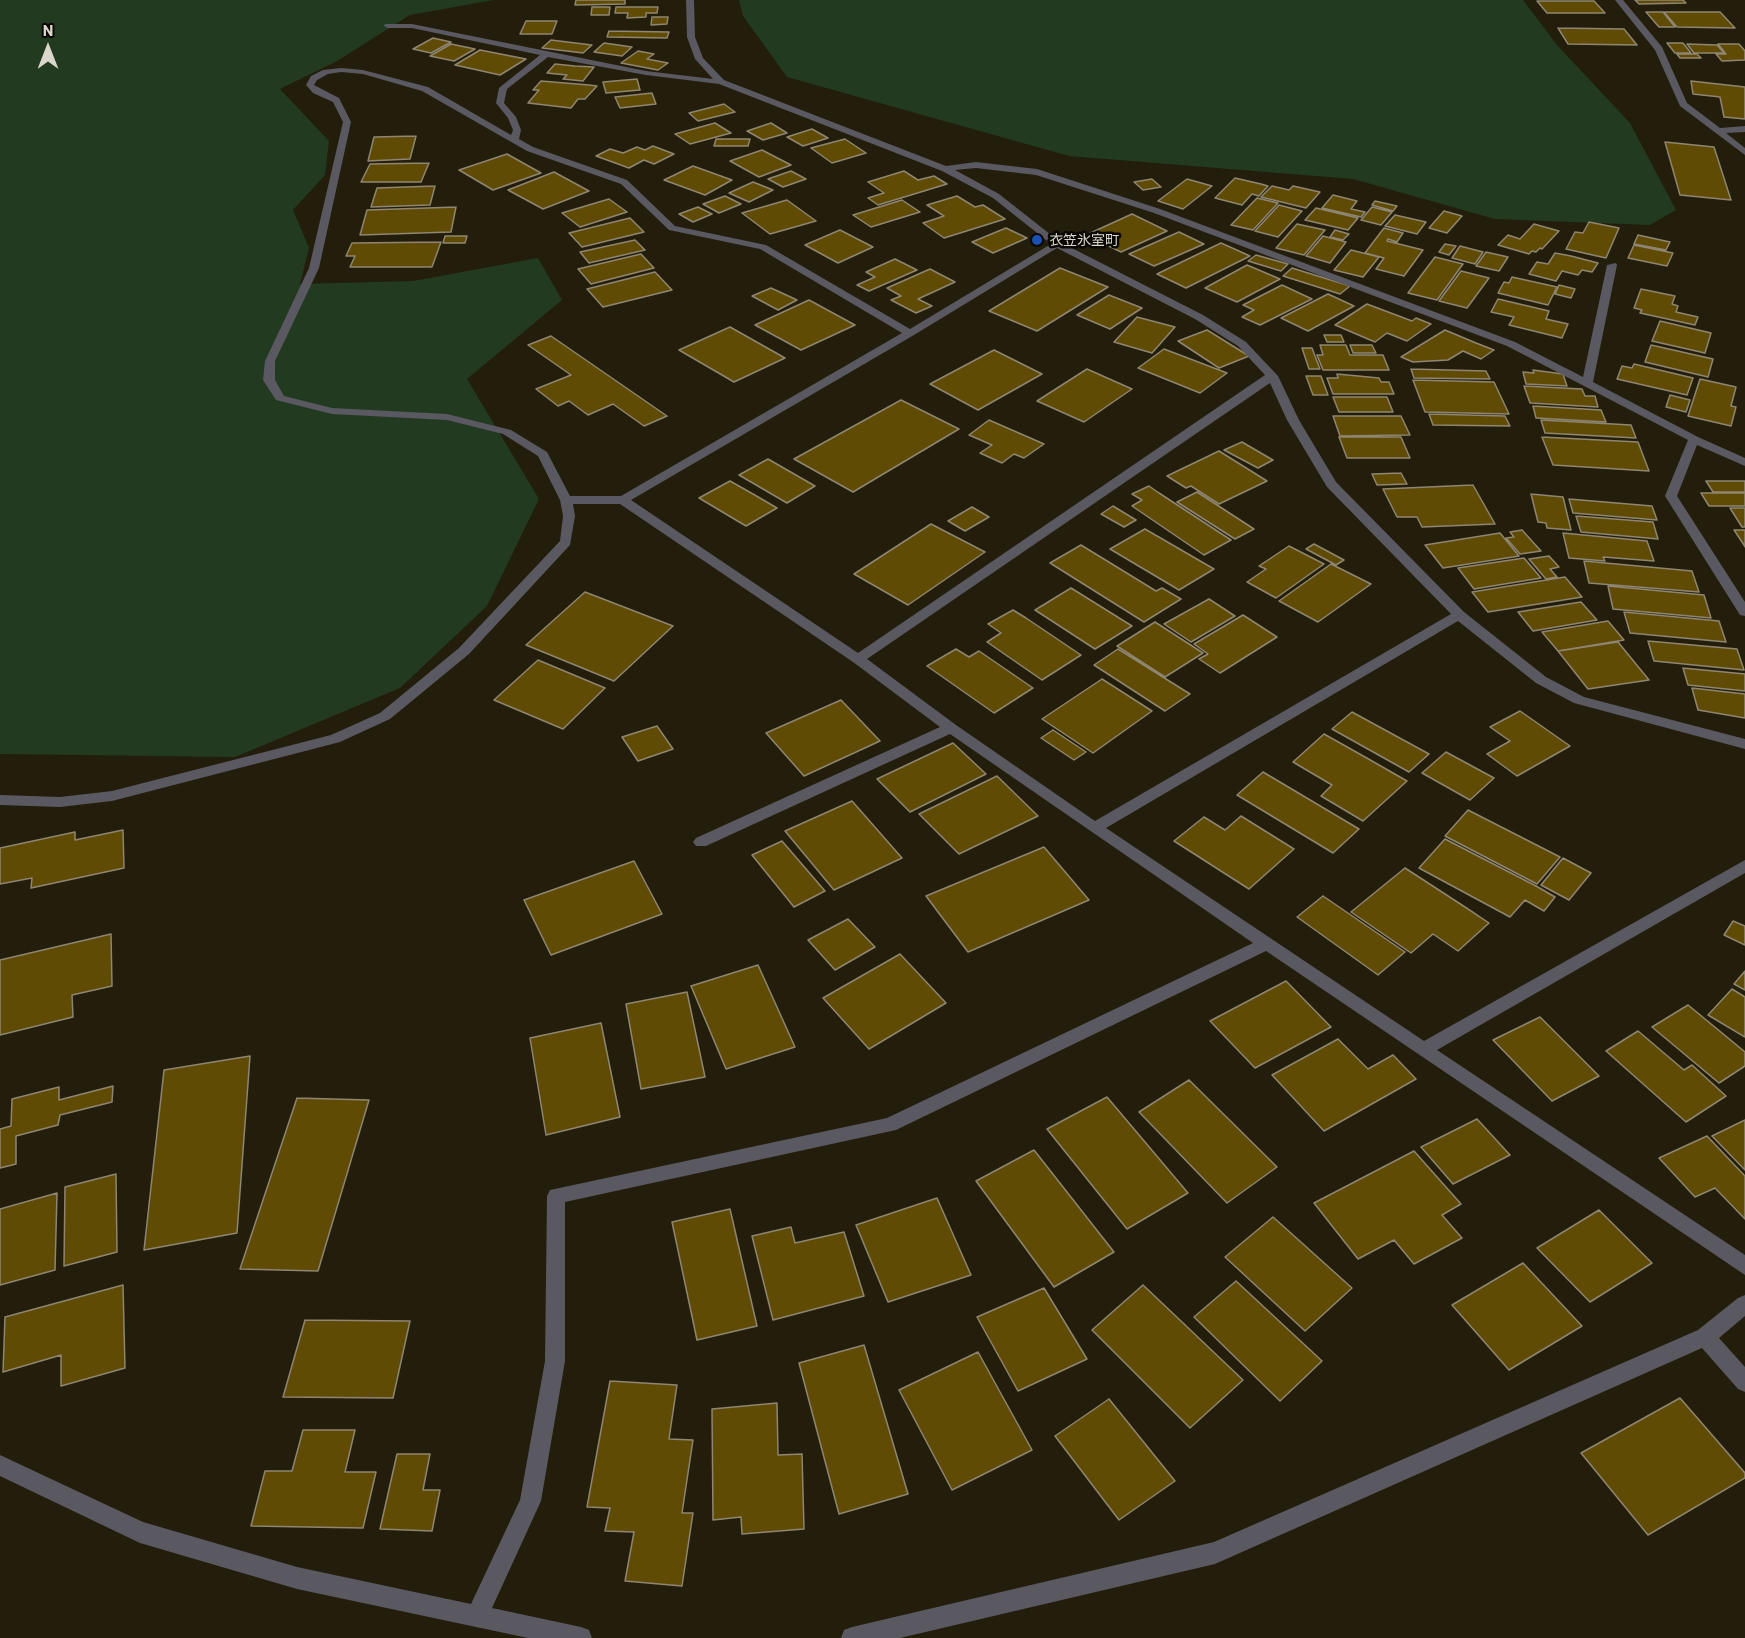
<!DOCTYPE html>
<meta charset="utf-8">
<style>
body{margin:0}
#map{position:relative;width:1745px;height:1638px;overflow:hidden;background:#231d0b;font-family:Barlow,sans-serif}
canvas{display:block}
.north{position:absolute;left:18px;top:18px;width:60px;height:60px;-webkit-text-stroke:4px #0a0703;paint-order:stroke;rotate:0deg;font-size:16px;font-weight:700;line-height:24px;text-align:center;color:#dbd7cc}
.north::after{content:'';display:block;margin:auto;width:21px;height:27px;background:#dbd7cc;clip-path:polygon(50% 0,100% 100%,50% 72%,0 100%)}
</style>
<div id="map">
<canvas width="1745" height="1638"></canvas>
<div class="north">N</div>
</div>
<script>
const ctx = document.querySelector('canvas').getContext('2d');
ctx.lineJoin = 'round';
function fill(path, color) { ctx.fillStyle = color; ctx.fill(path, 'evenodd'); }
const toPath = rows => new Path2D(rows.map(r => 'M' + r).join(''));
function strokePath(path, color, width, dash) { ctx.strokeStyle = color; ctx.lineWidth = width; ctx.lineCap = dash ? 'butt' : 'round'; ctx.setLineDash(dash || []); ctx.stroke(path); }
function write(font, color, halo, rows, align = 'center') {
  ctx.font = font + ' Barlow,"Noto Sans JP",sans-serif'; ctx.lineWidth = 5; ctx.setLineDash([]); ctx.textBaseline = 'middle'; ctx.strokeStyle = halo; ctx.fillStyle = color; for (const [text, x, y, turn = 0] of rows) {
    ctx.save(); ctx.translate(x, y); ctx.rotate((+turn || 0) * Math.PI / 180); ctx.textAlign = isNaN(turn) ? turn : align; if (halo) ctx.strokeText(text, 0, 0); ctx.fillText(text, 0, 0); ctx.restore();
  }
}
fill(toPath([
 [0,0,494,0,410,15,337,61,280,89,329,141,325,175,293,210,309,248,300,284,413,281,538,258,562,300,467,379,539,499,487,606,400,688,235,757,0,754],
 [739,0,1523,0,1557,45,1630,123,1676,210,1650,225,1495,219,1353,179,1069,156,787,77,743,16]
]), '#223a20');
const building = toPath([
 [576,0,625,0,625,4,575,5,576,0],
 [1635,0,1683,0,1686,3,1639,4,1635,0],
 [1537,1,1594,1,1605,13,1547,13,1537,1],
 [592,7,610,7,609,15,591,15,592,7],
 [616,7,658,7,657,13,646,13,646,17,627,18,628,13,615,13,616,7],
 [1646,12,1663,12,1675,27,1659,27,1646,12],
 [1664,12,1720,12,1735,28,1677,27,1664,12],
 [652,17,668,17,667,24,651,25,652,17],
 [526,21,557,21,552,34,520,34,526,21],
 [1558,28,1624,29,1637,45,1568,44,1558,28],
 [609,31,669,32,667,38,607,37,609,31],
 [433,38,451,42,431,53,413,49,433,38],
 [551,40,592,45,583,53,542,48,551,40],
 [604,43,632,47,622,56,594,52,604,43],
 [1667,43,1683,43,1691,53,1675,53,1667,43],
 [451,44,475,49,454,61,430,56,451,44],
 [1687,44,1717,45,1724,53,1694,53,1687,44],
 [1718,44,1739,44,1745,51,1745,60,1722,61,1716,54,1726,54,1718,44],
 [480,50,526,59,500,75,455,65,480,50],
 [638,51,654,54,647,59,668,63,658,70,621,63,638,51],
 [1677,54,1697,54,1701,58,1680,58,1677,54],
 [555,64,575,66,594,67,583,81,563,79,567,75,547,73,555,64],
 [637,79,640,90,606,93,603,82,637,79],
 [541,81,589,85,597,86,585,99,578,99,571,108,528,103,539,90,533,90,541,81],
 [1691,81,1745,87,1745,119,1724,117,1720,97,1693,94,1691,81],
 [652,93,656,104,620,108,615,97,652,93],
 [724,104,735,112,698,121,689,113,724,104],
 [715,123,731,133,690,144,675,134,715,123],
 [771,123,787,133,763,140,747,131,771,123],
 [812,129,828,138,803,146,787,137,812,129],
 [416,136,410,159,368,161,374,137,416,136],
 [716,139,750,139,748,146,714,146,716,139],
 [845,139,866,153,832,163,811,148,845,139],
 [1665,142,1714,147,1731,200,1680,195,1665,142],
 [653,146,674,154,654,164,644,160,629,168,596,156,610,149,623,153,637,147,645,150,653,146],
 [762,150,791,165,759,177,730,161,762,150],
 [507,154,541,173,493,190,459,170,507,154],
 [429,163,421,182,361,182,370,164,429,163],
 [693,166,732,180,705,195,664,180,693,166],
 [791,171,806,179,783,187,768,179,791,171],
 [904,171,918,180,934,176,947,184,878,205,868,198,884,193,868,182,904,171],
 [554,172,589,191,543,209,508,190,554,172],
 [1235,178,1261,184,1268,186,1259,196,1252,194,1242,205,1215,198,1235,178],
 [1152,179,1161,187,1143,190,1134,182,1152,179],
 [1187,179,1212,186,1183,209,1158,201,1187,179],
 [753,182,773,190,749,202,729,193,753,182],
 [435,186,430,205,371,207,377,188,435,186],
 [1272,186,1289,190,1293,186,1320,192,1306,208,1261,197,1272,186],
 [1333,195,1357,201,1351,209,1365,212,1361,217,1322,208,1333,195],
 [725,196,741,204,719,213,703,204,725,196],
 [957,196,975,207,983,205,1005,219,944,238,923,223,944,216,927,205,957,196],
 [1257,198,1278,203,1253,230,1231,225,1257,198],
 [609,199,627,212,580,227,562,213,609,199],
 [787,200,816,221,770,234,742,213,787,200],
 [902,200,920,212,871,227,853,215,902,200],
 [1375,201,1397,206,1393,211,1372,205,1375,201],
 [1279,205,1302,211,1278,237,1255,231,1279,205],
 [456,207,451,232,360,235,367,210,456,207],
 [698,207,712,214,693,222,679,214,698,207],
 [1372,207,1392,212,1381,225,1361,220,1372,207],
 [1316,208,1358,218,1348,230,1305,220,1316,208],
 [1444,211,1462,216,1447,233,1429,228,1444,211],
 [1132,214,1167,231,1121,252,1086,235,1132,214],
 [1395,215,1426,222,1417,234,1385,226,1395,215],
 [630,218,644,232,582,247,569,233,630,218],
 [1589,222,1619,228,1606,258,1566,249,1575,232,1583,233,1589,222],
 [1297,224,1325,230,1304,255,1276,248,1297,224],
 [1534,224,1559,231,1542,249,1540,248,1536,252,1532,251,1529,254,1498,245,1508,235,1520,239,1534,224],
 [1006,228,1027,238,993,253,972,242,1006,228],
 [1384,228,1403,233,1397,242,1388,239,1387,241,1423,250,1404,276,1376,269,1384,258,1365,253,1384,228],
 [840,230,873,247,838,263,805,245,840,230],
 [1335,230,1349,234,1343,240,1330,237,1335,230],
 [1179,232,1204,244,1154,266,1129,254,1179,232],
 [1638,235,1670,242,1666,250,1634,244,1638,235],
 [445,236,467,236,465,243,443,243,445,236],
 [1323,236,1346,242,1330,263,1306,256,1323,236],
 [635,240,645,250,589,263,580,252,635,240],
 [441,242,432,267,350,267,355,256,346,256,352,243,441,242],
 [1221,243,1250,256,1186,288,1157,274,1221,243],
 [1445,244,1456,246,1449,255,1439,252,1445,244],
 [1634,245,1673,253,1667,266,1628,258,1634,245],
 [1460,246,1483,252,1475,264,1452,258,1460,246],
 [1351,250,1379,257,1363,277,1334,270,1351,250],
 [1486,252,1508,257,1499,271,1476,266,1486,252],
 [1555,253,1571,256,1598,263,1592,272,1582,270,1578,275,1562,271,1556,281,1529,274,1537,262,1548,264,1555,253],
 [641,254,654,268,591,284,578,269,641,254],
 [1256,255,1288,264,1281,271,1248,261,1256,255],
 [1435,257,1463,264,1437,300,1408,293,1435,257],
 [895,259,917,270,869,291,857,285,875,277,866,272,895,259],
 [1247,265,1280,279,1237,302,1205,288,1247,265],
 [1060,268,1108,287,1037,331,989,311,1060,268],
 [1292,268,1350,286,1340,294,1283,276,1292,268],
 [930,269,955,282,918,299,932,306,916,313,891,300,901,296,887,288,930,269],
 [1461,271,1489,278,1467,308,1439,301,1461,271],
 [655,272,672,290,603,307,587,289,655,272],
 [1512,277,1557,287,1548,305,1498,293,1504,282,1509,283,1512,277],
 [1282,285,1312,299,1260,325,1242,317,1254,310,1243,305,1282,285],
 [1559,285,1575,289,1571,298,1555,294,1559,285],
 [771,288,797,300,778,310,752,296,771,288],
 [1641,289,1675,296,1672,304,1678,306,1676,312,1698,317,1695,325,1640,313,1642,310,1634,308,1641,289],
 [1328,294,1354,306,1308,331,1281,318,1328,294],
 [1109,295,1142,308,1110,329,1077,315,1109,295],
 [1498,299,1549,311,1546,319,1568,324,1562,338,1509,325,1514,317,1491,312,1498,299],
 [809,300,855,325,801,350,755,325,809,300],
 [1367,304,1412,321,1416,318,1431,324,1407,341,1387,333,1375,342,1335,325,1367,304],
 [1137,317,1175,327,1152,353,1114,342,1137,317],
 [1660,321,1711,333,1705,353,1652,341,1660,321],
 [730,327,785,358,734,382,679,350,730,327],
 [1207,330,1249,356,1219,368,1178,341,1207,330],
 [1445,330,1476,343,1494,350,1481,359,1463,351,1448,360,1413,362,1401,357,1445,330],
 [1324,335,1341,335,1344,342,1327,342,1324,335],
 [551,336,667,416,644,426,613,404,588,415,569,401,558,406,536,389,571,375,528,345,551,336],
 [1320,345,1346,345,1350,355,1383,355,1389,370,1323,370,1317,355,1323,355,1320,345],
 [1350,345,1372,345,1376,353,1353,353,1350,345],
 [1651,345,1713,359,1708,377,1645,362,1651,345],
 [1302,348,1312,348,1320,369,1309,369,1302,348],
 [1164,349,1227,373,1200,393,1138,368,1164,349],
 [994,350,1042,374,978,410,930,384,994,350],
 [1634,364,1693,378,1687,395,1617,379,1622,366,1632,368,1634,364],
 [1087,369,1132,389,1084,422,1037,401,1087,369],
 [1411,369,1486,371,1490,379,1414,378,1411,369],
 [1533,370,1563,374,1567,386,1526,384,1523,372,1534,373,1533,370],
 [1337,374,1379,378,1381,382,1389,382,1394,394,1333,394,1327,378,1338,378,1337,374],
 [1306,376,1321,376,1328,395,1313,395,1306,376],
 [1700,379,1736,387,1731,406,1736,407,1731,426,1688,416,1700,379],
 [1413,380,1494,382,1509,414,1425,412,1413,380],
 [1524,386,1582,389,1585,396,1595,396,1598,407,1530,403,1524,386],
 [1670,395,1690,400,1686,412,1666,407,1670,395],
 [1333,397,1387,397,1393,412,1339,412,1333,397],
 [901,400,959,429,853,492,794,459,901,400],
 [1533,406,1601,410,1606,422,1536,418,1533,406],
 [1429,414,1505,416,1510,426,1433,425,1429,414],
 [1333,416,1401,416,1410,435,1340,436,1333,416],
 [989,420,1044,444,1024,458,1014,454,1002,463,980,453,992,445,969,435,989,420],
 [1541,420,1631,425,1636,438,1545,433,1541,420],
 [1339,437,1401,437,1410,458,1347,458,1339,437],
 [1542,437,1638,442,1649,471,1553,465,1542,437],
 [1242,442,1266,456,1273,460,1258,468,1224,450,1242,442],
 [1219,451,1267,481,1219,504,1191,486,1186,488,1167,476,1219,451],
 [768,459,815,486,787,503,739,475,768,459],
 [1401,473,1407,484,1377,485,1372,474,1401,473],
 [730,481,753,494,777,508,746,526,699,498,730,481],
 [1706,481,1745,481,1745,492,1713,492,1706,481],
 [1473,485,1495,524,1422,527,1417,517,1397,517,1383,489,1473,485],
 [1149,486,1159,493,1231,540,1204,555,1132,506,1142,500,1132,494,1149,486],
 [1197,492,1254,529,1235,539,1177,502,1197,492],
 [1701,493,1745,493,1745,506,1709,506,1701,493],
 [1531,494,1563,497,1571,530,1547,528,1546,523,1538,522,1531,494],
 [1569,499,1652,506,1657,520,1573,513,1569,499],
 [1113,506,1136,520,1124,527,1101,514,1113,506],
 [972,507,989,517,965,531,948,521,972,507],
 [1730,508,1745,508,1745,527,1742,527,1730,508],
 [1576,516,1653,522,1658,539,1581,532,1576,516],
 [931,524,985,552,908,605,854,574,931,524],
 [1145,529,1214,569,1179,590,1110,549,1145,529],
 [1522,530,1541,551,1520,554,1506,538,1514,537,1510,532,1522,530],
 [1734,530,1745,530,1745,547,1744,545,1734,530],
 [1500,533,1519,556,1443,568,1425,545,1500,533],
 [1563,533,1647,541,1654,561,1603,557,1605,561,1569,558,1563,533],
 [1314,544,1344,560,1336,565,1306,549,1314,544],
 [1081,545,1156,591,1162,588,1181,599,1144,622,1050,563,1081,545],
 [1289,546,1324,564,1276,598,1247,582,1266,569,1259,566,1289,546],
 [1549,556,1559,567,1550,569,1557,577,1546,579,1529,559,1549,556],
 [1524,558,1541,578,1474,589,1458,568,1524,558],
 [1584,561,1692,571,1699,592,1589,583,1584,561],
 [1331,564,1371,584,1318,622,1279,601,1331,564],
 [1565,577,1582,597,1488,612,1472,592,1565,577],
 [1608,586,1704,595,1711,618,1613,609,1608,586],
 [1071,588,1132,626,1095,649,1035,610,1071,588],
 [585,592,673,626,614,681,526,645,585,592],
 [1209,599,1235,616,1191,642,1164,624,1209,599],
 [1581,602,1597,620,1533,631,1518,612,1581,602],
 [1013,610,1026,618,1081,655,1042,680,987,642,1001,633,988,624,1013,610],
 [1624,612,1719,621,1726,642,1630,633,1624,612],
 [1243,615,1277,637,1220,673,1199,659,1208,654,1194,644,1243,615],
 [1608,621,1624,640,1558,651,1542,632,1608,621],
 [1155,622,1203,653,1165,677,1117,646,1155,622],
 [1648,641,1737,649,1744,670,1654,661,1648,641],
 [1618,642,1649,680,1588,689,1558,651,1618,642],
 [956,649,969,657,979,651,1033,688,994,713,927,666,956,649],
 [1118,649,1190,694,1165,711,1094,665,1118,649],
 [538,660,605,688,563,729,494,700,538,660],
 [1683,668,1745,674,1745,691,1688,685,1683,668],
 [1102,679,1152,711,1093,753,1042,719,1102,679],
 [1692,688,1745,694,1745,718,1698,710,1692,688],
 [841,700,880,741,804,776,766,733,841,700],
 [1520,711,1570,746,1517,776,1487,754,1510,741,1490,727,1520,711],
 [1352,712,1429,754,1409,772,1332,729,1352,712],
 [657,726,673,749,638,761,622,737,657,726],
 [1053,730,1086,752,1074,760,1041,738,1053,730],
 [1324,734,1365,757,1407,781,1363,821,1321,796,1332,785,1293,762,1324,734],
 [953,743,986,774,910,812,877,779,953,743],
 [1446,752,1494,778,1470,800,1422,773,1446,752],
 [1263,772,1359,829,1333,853,1237,795,1263,772],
 [997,776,1038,816,959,854,919,814,997,776],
 [852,801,902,858,834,890,785,831,852,801],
 [1468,810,1560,857,1537,884,1445,836,1468,810],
 [1241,816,1294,849,1249,889,1174,841,1204,817,1225,830,1241,816],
 [123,830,124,868,31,888,32,878,0,884,0,848,75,832,75,840,123,830],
 [1445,839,1536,886,1555,897,1544,911,1525,900,1510,917,1419,868,1445,839],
 [782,841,825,891,794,907,752,855,782,841],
 [1044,847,1089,900,968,952,926,896,1044,847],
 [1563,858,1591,873,1569,900,1541,885,1563,858],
 [634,861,662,914,551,955,524,900,634,861],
 [1405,868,1465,907,1489,923,1458,951,1433,934,1411,953,1351,912,1405,868],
 [1323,896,1405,952,1378,975,1297,917,1323,896],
 [848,919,875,947,835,970,808,940,848,919],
 [1733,921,1745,926,1745,945,1724,935,1733,921],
 [111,934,112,986,72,995,73,1017,0,1035,0,960,111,934],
 [900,954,946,1003,869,1049,823,998,900,954],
 [758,965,795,1047,726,1069,691,986,758,965],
 [1745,971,1745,990,1734,984,1745,971],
 [1286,981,1331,1027,1255,1068,1210,1021,1286,981],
 [1732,989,1745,997,1745,1037,1708,1015,1732,989],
 [687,992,705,1077,641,1089,626,1004,687,992],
 [1688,1005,1745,1052,1745,1066,1719,1083,1652,1027,1688,1005],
 [1540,1017,1599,1076,1552,1101,1493,1040,1540,1017],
 [601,1023,620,1117,546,1135,530,1038,601,1023],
 [1638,1031,1684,1070,1692,1065,1726,1096,1686,1122,1606,1051,1638,1031],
 [1338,1039,1368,1069,1393,1055,1416,1079,1324,1131,1272,1075,1338,1039],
 [250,1056,237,1233,144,1250,164,1070,250,1056],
 [1189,1080,1277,1167,1227,1203,1139,1112,1189,1080],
 [113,1086,112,1102,60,1115,58,1125,16,1136,16,1164,0,1168,0,1129,11,1126,12,1099,59,1087,59,1100,113,1086],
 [1107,1097,1188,1193,1127,1229,1047,1129,1107,1097],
 [297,1098,369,1100,318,1271,240,1269,297,1098],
 [1477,1119,1510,1155,1453,1184,1421,1147,1477,1119],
 [1745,1120,1745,1170,1712,1136,1745,1120],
 [1707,1136,1745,1176,1745,1219,1715,1188,1695,1197,1659,1158,1707,1136],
 [1034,1150,1114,1252,1054,1287,976,1181,1034,1150],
 [1414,1151,1461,1204,1442,1215,1462,1238,1414,1264,1394,1240,1358,1259,1314,1203,1414,1151],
 [116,1174,117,1252,64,1266,65,1187,116,1174],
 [57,1193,55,1270,0,1285,0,1209,57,1193],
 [937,1198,971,1275,888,1302,856,1225,937,1198],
 [730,1209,757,1326,697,1340,672,1222,730,1209],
 [1599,1210,1652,1263,1590,1302,1537,1248,1599,1210],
 [1273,1217,1352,1288,1305,1331,1225,1257,1273,1217],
 [791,1227,795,1243,844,1232,864,1296,773,1320,752,1236,791,1227],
 [1523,1263,1582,1326,1509,1370,1452,1305,1523,1263],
 [1236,1281,1322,1361,1280,1401,1194,1317,1236,1281],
 [123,1285,125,1368,61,1386,61,1355,3,1372,5,1317,123,1285],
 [1143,1285,1243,1380,1190,1428,1092,1330,1143,1285],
 [1044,1288,1087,1359,1018,1391,977,1317,1044,1288],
 [305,1320,410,1321,393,1398,283,1397,305,1320],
 [864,1345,908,1494,839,1514,799,1363,864,1345],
 [978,1352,1032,1450,952,1490,899,1390,978,1352],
 [610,1381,677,1385,669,1439,693,1440,682,1513,693,1513,682,1586,625,1581,634,1532,605,1531,610,1508,587,1507,610,1381],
 [1680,1398,1745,1473,1745,1478,1648,1535,1581,1453,1680,1398],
 [1109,1399,1175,1481,1119,1520,1055,1436,1109,1399],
 [777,1403,778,1455,802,1454,804,1529,742,1534,741,1517,713,1520,712,1409,777,1403],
 [303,1430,355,1430,345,1472,376,1472,363,1528,251,1526,265,1471,292,1471,303,1430],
 [397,1454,430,1454,423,1490,440,1490,432,1531,380,1529,397,1454]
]);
fill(building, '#604b05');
strokePath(building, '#8e8672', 1.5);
fill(toPath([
 [686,0,694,0,695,37,703,58,724,80,946,166,976,162,1037,169,1160,209,1515,342,1583,377,1607,265,1616,263,1617,265,1593,382,1698,437,1745,458,1745,466,1697,445,1677,496,1745,602,1745,616,1740,615,1665,496,1688,440,1507,346,1154,213,1036,175,976,168,955,170,999,194,1060,242,1203,315,1246,342,1278,376,1299,420,1336,482,1464,612,1546,677,1584,697,1745,739,1745,749,1574,703,1536,683,1458,621,1106,828,1424,1041,1745,860,1745,873,1437,1050,1745,1255,1745,1275,1266,951,896,1130,565,1202,565,1361,541,1501,492,1608,581,1627,589,1630,592,1638,528,1638,297,1589,140,1543,0,1476,0,1455,143,1522,297,1567,471,1604,520,1500,545,1361,547,1196,550,1190,887,1118,1253,943,950,734,706,846,696,846,693,842,696,838,940,727,853,662,620,504,573,504,575,516,570,545,469,654,390,719,340,742,112,801,60,807,0,805,0,795,60,797,112,791,331,735,380,713,459,648,560,541,563,516,560,500,538,456,503,434,447,420,332,414,276,400,263,380,265,361,309,268,343,122,333,102,313,93,306,85,311,76,323,70,341,68,363,70,428,87,511,135,513,130,508,118,496,103,499,88,540,55,412,28,388,28,384,26,385,24,412,24,646,71,713,79,695,59,687,37,686,0],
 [548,57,646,75,719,84,942,171,993,198,1051,244,910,329,766,245,675,226,627,180,533,147,519,139,521,130,516,117,504,103,507,89,548,57],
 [341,72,363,74,422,91,527,151,621,184,669,230,760,249,902,333,621,496,570,496,547,452,511,430,447,414,332,408,284,396,275,380,275,361,319,268,351,122,339,98,314,85,317,80,328,74,341,72],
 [1057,248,1195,319,1238,346,1265,375,858,653,631,500,914,335,1057,248],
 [1270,383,1287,420,1327,487,1451,614,1095,821,956,725,867,659,1270,383],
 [1615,0,1623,0,1662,47,1687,103,1720,128,1745,126,1745,132,1726,133,1745,148,1745,155,1680,106,1655,50,1615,0],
 [1745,1295,1745,1316,1719,1338,1745,1367,1745,1392,1738,1389,1702,1348,1215,1564,900,1638,841,1638,844,1630,852,1627,1214,1542,1698,1330,1738,1298,1745,1295]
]), '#5a5861');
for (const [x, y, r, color] of [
 [1037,240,6,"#1a4fb4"]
]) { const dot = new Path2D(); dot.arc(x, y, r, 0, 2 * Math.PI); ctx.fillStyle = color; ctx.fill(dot); strokePath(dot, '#0a0703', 2); }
write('14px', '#dbd7cc', '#0a0703', [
 ["衣笠氷室町",1049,240]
], 'left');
</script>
